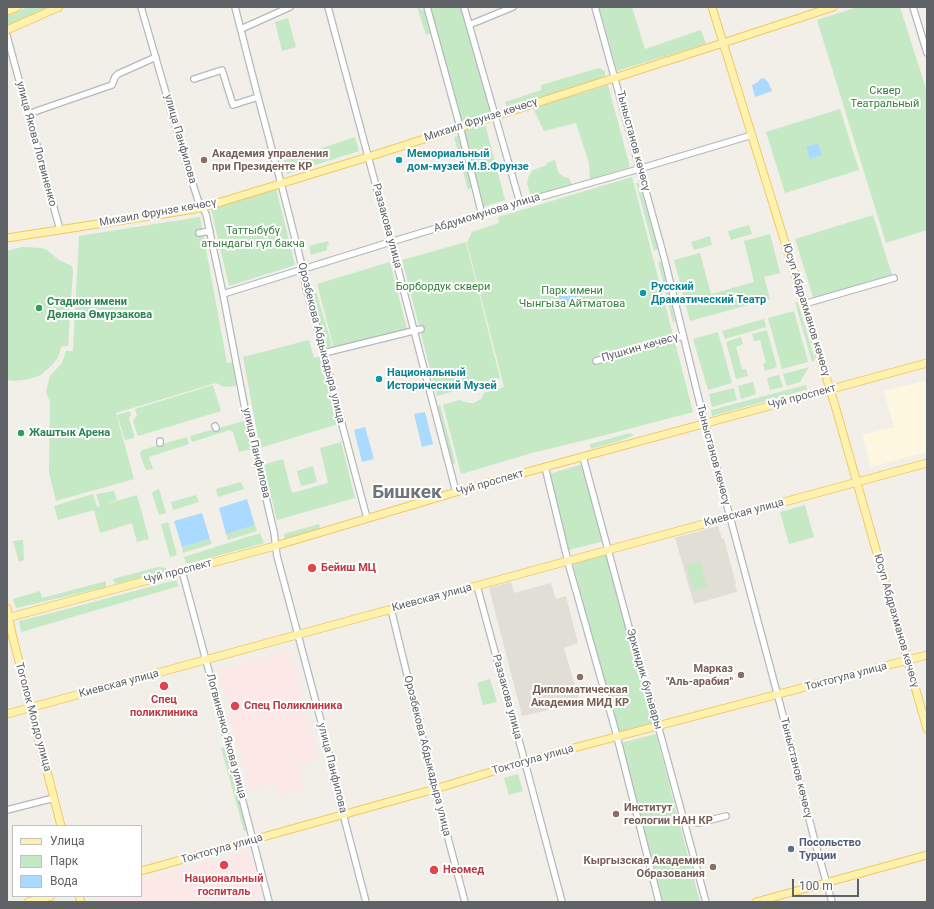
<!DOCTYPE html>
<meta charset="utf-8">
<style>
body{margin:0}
#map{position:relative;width:934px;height:909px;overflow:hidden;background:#f1efe8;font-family:Roboto,sans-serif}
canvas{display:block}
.frame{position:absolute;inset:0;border:8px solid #5f6368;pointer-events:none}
.legend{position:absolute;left:12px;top:825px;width:130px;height:72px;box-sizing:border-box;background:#fff;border:1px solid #bfc1c3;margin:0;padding:5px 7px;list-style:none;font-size:12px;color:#5f6368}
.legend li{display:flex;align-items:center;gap:8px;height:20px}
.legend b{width:20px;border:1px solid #bfc1c3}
.scale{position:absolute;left:792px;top:879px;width:67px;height:18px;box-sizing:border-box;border:2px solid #5f6368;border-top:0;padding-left:5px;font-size:12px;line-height:14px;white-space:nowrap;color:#5f6368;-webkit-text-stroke:3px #fff;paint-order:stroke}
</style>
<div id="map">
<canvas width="934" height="909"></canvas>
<div class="frame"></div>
<ul class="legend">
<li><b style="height:5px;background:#fff2af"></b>Улица</li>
<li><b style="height:11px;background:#c5e8c5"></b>Парк</li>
<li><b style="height:11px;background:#aadaff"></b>Вода</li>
</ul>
<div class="scale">100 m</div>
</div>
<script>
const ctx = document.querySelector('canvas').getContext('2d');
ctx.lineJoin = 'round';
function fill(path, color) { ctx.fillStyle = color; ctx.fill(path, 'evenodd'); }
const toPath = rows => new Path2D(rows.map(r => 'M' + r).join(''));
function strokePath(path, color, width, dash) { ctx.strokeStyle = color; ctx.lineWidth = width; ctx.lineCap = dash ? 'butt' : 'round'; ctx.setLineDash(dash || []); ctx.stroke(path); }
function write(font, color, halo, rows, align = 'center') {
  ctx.font = font + ' Roboto,sans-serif'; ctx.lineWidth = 4; ctx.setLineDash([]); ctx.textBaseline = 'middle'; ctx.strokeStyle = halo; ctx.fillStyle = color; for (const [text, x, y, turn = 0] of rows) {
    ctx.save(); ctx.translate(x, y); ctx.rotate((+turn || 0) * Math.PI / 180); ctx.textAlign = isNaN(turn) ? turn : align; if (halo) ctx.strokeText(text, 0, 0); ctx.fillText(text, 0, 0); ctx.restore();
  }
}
fill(toPath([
 [927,380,927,452,871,467,862,435,894,427,884,391]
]), '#fef7e0');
fill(toPath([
 [718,526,722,539,724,539,736,584,735,584,737,592,694,604,675,538],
 [511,582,514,593,551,583,556,599,566,596,578,643,564,648,580,703,522,716,489,588]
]), '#e1ded6');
fill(toPath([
 [289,650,319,759,297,765,304,789,278,796,274,782,250,789,218,670],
 [249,850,262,902,99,902,97,896,141,896,141,881]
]), '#fce8e6');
fill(toPath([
 [28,7,50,7,7,26,7,16],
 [417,7,419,7,420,9,425,11,431,33,426,35],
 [429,7,461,7,490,110,490,113,488,114,465,121,461,120],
 [599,7,632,7,645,49,701,30,706,44,617,71],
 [858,7,900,7,927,92,927,230,886,243,817,20],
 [288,18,296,47,282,51,275,22],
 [599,68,605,71,605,78,507,109,505,102,541,90,541,85],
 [608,85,630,167,590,179,589,163,576,123,544,131,533,108],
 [840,109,859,170,785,193,766,132],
 [484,123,485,124,505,200,483,207,464,131,465,129],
 [458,136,472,187,468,190,454,137],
 [355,137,359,151,287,174,283,161],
 [555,160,558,172,564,177,569,178,572,185,531,197,527,183,529,175,533,170,547,165,546,163],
 [632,177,693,412,594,438,532,453,461,474,443,405,459,400,465,402,470,403,474,403,481,399,484,393,504,387,467,243,472,232,499,223,498,217],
 [636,183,639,183,658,249,654,251],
 [276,188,295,265,229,286,211,209],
 [873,215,893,278,814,300,795,239],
 [200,217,227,363,232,362,237,386,224,387,216,383,116,413,134,479,56,501,49,473,50,402,46,392,50,376,62,363,66,351,73,351,79,236],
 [749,225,752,234,731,240,728,231],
 [770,234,780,273,764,277,770,299,690,321,674,260,700,253,711,294,754,282,744,241],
 [710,236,712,245,694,250,691,242],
 [328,241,329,244,327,246,327,250,311,255,309,246],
 [466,242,500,378,437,396,402,260],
 [22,247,41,248,47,250,59,260,72,266,73,271,68,346,62,346,58,357,53,364,41,375,29,379,15,381,7,380,7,251],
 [390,262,407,329,334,349,317,284],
 [658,262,661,262,675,321,673,323],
 [315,288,332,345,331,349,326,350,311,291],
 [795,302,798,303,815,360,812,362],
 [794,311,808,362,782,369,768,318],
 [764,319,766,327,725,339,722,331],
 [767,330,777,367,765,371,763,364,766,363,760,340,754,341,752,334],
 [718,332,732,383,708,390,693,339],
 [741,337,743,344,736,347,742,369,746,369,748,376,736,379,726,342],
 [309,340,314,358,321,356,338,424,260,448,243,357],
 [809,367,800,382,787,386,783,374],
 [779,375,783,387,770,390,767,378],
 [753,382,756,394,741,399,738,386],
 [213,385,221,411,138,436,133,421,137,415,135,409],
 [806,385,807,389,795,393,712,416,711,410],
 [734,388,737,400,712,407,709,394],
 [440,405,455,461,455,464,451,464,436,407],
 [130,411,131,415,129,418,134,435,134,438,125,440,117,415],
 [244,421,252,449,239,452,233,432,230,430,192,442,190,436],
 [630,433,634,435,619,441,591,449,590,444],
 [187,437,189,444,149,457,153,469,147,470,145,468,140,454,142,450],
 [341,442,355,498,277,520,263,465,283,459,292,493,328,483,320,448],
 [583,464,604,541,569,550,549,474],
 [313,466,317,482,301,486,297,471],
 [241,482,244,489,218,497,216,489],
 [159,489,166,513,159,515,152,493,154,491],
 [114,491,117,500,103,505,137,495,149,539,137,542,132,523,100,533,94,510,58,520,54,506,93,494,97,507,100,506,96,494],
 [196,495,199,502,173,510,171,502],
 [805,505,814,537,789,544,780,512],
 [168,522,177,555,170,557,161,524],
 [319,524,320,529,285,540,284,534],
 [255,525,257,531,228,540,226,534],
 [260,533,264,543,191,563,186,563,184,557],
 [210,539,212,544,183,553,182,547],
 [23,540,24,560,19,562,13,541],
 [607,552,653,724,618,733,572,561],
 [700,561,707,586,693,590,686,565],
 [158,567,166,568,166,571,115,584,113,579],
 [176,580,179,586,21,632,19,621,44,615],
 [106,581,106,587,16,608,13,599,40,591,42,598],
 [490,679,497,702,483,705,477,683],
 [656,734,700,902,663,902,621,743],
 [226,747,248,830,244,831,221,748],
 [518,774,523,791,509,795,504,778]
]), '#c5e8c5');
fill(toPath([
 [764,78,768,82,772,91,755,97,752,85,758,82,760,79],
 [818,143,822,155,810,159,806,147],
 [576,288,579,302,561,306,558,292],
 [425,412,433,444,422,447,414,414],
 [365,427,374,459,362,462,354,430],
 [247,499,255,525,226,534,219,508],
 [202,513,210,539,182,547,174,521]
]), '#aadaff');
const minor = toPath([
 [141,7,188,169,198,200,206,214,223,294,245,409,274,532,277,556,322,725,341,806,366,902],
 [235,7,258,97,283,191,301,262,306,288,324,353,343,428,367,518],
 [328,7,391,242,456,492],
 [427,7,460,127,482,215],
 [464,7,520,203],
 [595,7,664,257,702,412,780,704,815,842,832,902],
 [913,7,927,53],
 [469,25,513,7],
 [241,29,290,7],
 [7,36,60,230],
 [194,79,222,70,233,105,258,97],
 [28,114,112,85,115,77,118,74,156,57],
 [199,233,210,231],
 [223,294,384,244,530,200,632,171,752,135],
 [804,304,894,278],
 [324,353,421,329],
 [596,361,683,336],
 [215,426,216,428],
 [160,441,160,443],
 [583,457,631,635,656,718,706,902],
 [545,467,569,566,615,729,659,902],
 [182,571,208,668,269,902],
 [477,586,527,770,562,902],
 [391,609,435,789,465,902],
 [7,810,54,798],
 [683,820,699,823,726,816]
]);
const major = toPath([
 [712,7,804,304,836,409,927,729],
 [7,11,17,7],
 [7,30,59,7],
 [7,238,195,209,211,205,368,157,723,43,833,7],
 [7,608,12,634,61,826],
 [7,618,275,546,456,492,545,467,927,363],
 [7,714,927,463],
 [141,871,435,789,517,764,566,750,927,655],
 [79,896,81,902],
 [28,902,51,896],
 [756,902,927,855]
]);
strokePath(minor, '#b5b8bc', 8);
strokePath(major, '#f2c960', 9);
strokePath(minor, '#fff', 5.5);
strokePath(major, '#fff2af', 7);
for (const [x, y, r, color] of [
 [204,160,4,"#8d6e63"],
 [399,160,4,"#0f9aa8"],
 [643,293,4,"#0f9aa8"],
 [39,308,4,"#2e9e5b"],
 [379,379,4,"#0f9aa8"],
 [21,433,4,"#2e9e5b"],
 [312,568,5,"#e0444e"],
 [741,675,4,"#8d6e63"],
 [580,677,4,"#8d6e63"],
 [164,686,5,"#e0444e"],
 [235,706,5,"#e0444e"],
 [616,814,4,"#8d6e63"],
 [791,849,4,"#5c6f8a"],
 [224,865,5,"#e0444e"],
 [713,867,4,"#8d6e63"],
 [434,870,5,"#e0444e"]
]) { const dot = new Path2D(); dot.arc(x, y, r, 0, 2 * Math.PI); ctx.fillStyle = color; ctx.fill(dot); strokePath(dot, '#fff', 1.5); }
write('11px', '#348238', '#fff', [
 ["Сквер",885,91],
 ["Театральный",885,104],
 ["Таттыбүбү",253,231],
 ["атындагы гүл бакча",253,244],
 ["Борбордук сквери",443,287],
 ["Парк имени",572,291],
 ["Чынгыза Айтматова",572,304]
]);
write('11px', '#5f6368', '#fff', [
 ["Михаил Фрунзе көчөсү",481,120,-18],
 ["улица Панфилова",180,139,74],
 ["Тыныстанов көчөсү",633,141,75],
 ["улица Якова Логвиненко",36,144,75],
 ["Михаил Фрунзе көчөсү",158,213,-10],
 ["Абдумомунова улица",487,213,-17],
 ["Раззакова улица",387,226,75],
 ["Юсуп Абдрахманов көчөсү",806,310,73],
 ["Орозбекова Абдыкадыра улица",321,343,76],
 ["Пушкин көчөсү",640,348,-16],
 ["Чуй проспект",802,397,-15],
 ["улица Панфилова",256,453,77],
 ["Тыныстанов көчөсү",713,455,75],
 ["Чуй проспект",490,483,-16],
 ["Киевская улица",744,513,-15],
 ["Чуй проспект",178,572,-15],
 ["Киевская улица",432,598,-15],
 ["Юсуп Абдрахманов көчөсү",896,621,74],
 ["Токтогула улица",846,677,-15],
 ["Эркиндик бульвары",644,679,74],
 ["Киевская улица",119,684,-15],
 ["Раззакова улица",507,697,75],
 ["Тоголок Молдо улица",33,717,75],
 ["Логвиненко Якова улица",226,736,75],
 ["Орозбекова Абдыкадыра улица",427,756,76],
 ["Токтогула улица",533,760,-16],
 ["улица Панфилова",332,768,76],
 ["Тыныстанов көчөсү",796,768,76],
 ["Токтогула улица",222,849,-16]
]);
write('bold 11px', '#785e54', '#fff', [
 ["Академия управления",212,154],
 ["при Президенте КР",212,167],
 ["Марказ",733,669,"right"],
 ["\"Аль-арабия\"",733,682,"right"],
 ["Дипломатическая",580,690,"center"],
 ["Академия МИД КР",580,703,"center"],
 ["Институт",624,808],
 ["геологии НАН КР",624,821],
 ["Кыргызская Академия",705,861,"right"],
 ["Образования",705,874,"right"]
], 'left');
write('bold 11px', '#0d838f', '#fff', [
 ["Мемориальный",407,154],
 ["дом-музей М.В.Фрунзе",407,167],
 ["Русский",651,287],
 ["Драматический Театр",651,300],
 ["Национальный",387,373],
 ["Исторический Музей",387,386]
], 'left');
write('bold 11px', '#27864d', '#fff', [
 ["Стадион имени",47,302],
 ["Дөлөна Өмүрзакова",47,315],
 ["Жаштык Арена",29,433]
], 'left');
write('bold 11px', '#be3a42', '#fff', [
 ["Бейиш МЦ",321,568],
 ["Спец",164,700,"center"],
 ["поликлиника",164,713,"center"],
 ["Спец Поликлиника",244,706],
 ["Неомед",443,870],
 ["Национальный",224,879,"center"],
 ["госпиталь",224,892,"center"]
], 'left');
write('bold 11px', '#4e5e75', '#fff', [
 ["Посольство",799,843],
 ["Турции",799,856]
], 'left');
write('bold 19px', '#70757a', '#fff', [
 ["Бишкек",407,493]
]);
</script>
